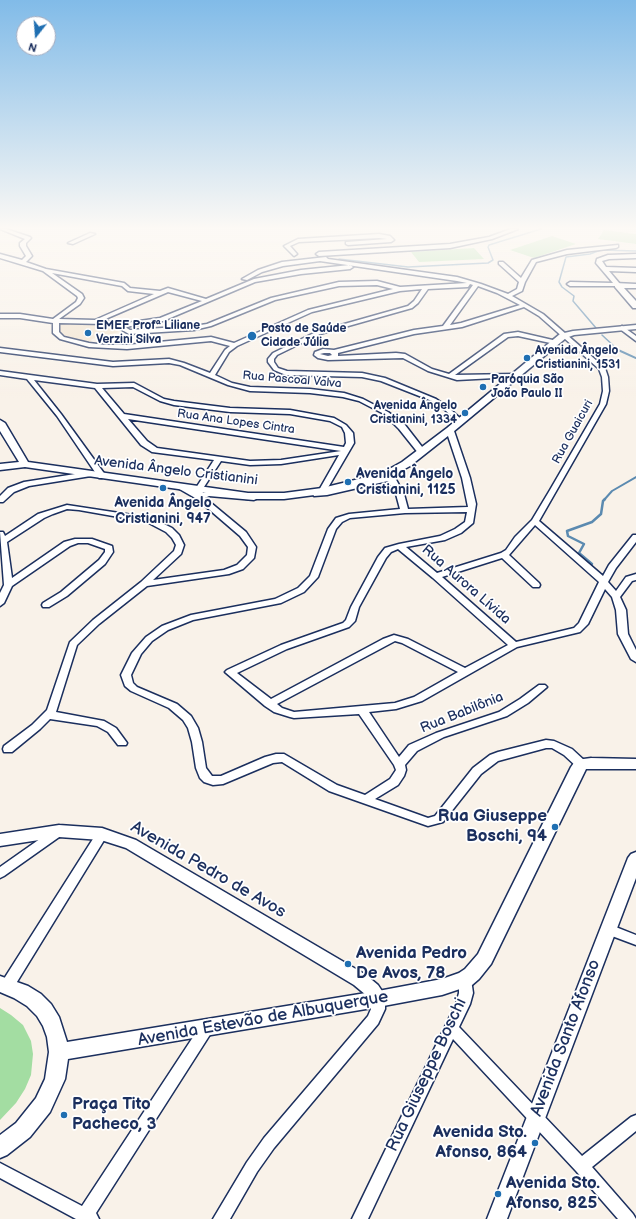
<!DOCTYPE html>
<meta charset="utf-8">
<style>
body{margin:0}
#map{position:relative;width:636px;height:1219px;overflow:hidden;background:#f9f2e9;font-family:"Balsamiq Sans",sans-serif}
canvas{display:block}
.north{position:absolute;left:16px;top:16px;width:40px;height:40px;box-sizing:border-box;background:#fff;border:1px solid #a4acbf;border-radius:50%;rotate:197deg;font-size:11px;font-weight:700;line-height:16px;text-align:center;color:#1b2f5e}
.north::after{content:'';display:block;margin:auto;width:14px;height:18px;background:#1f6fb2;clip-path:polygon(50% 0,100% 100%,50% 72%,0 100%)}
</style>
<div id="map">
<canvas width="636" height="1219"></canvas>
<div class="north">N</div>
</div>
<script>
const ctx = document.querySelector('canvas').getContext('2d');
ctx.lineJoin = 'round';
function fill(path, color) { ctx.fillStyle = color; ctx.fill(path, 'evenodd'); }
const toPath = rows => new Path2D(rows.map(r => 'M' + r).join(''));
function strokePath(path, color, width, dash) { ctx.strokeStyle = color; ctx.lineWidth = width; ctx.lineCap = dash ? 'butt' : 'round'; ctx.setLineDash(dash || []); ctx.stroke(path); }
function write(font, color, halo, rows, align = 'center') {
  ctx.font = font + ' "Balsamiq Sans",sans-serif'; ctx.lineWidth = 3.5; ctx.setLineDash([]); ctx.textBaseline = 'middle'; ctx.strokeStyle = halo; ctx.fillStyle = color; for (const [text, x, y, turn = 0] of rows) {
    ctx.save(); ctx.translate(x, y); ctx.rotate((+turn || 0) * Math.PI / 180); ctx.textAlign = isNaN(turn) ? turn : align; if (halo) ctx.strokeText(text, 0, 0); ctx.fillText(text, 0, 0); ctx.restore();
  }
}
fill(toPath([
 [61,322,107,324,119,332,92,339,90,344,62,338,58,324]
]), '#f1e3cf');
fill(toPath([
 [604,230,636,234,636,244,598,239],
 [552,236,576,244,534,258,510,250],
 [474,248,484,259,419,262,411,252],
 [0,1008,11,1015,23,1025,31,1041,33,1054,31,1075,25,1089,16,1103,0,1120]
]), '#a3dda2');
strokePath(toPath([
 [339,259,408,267,488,263,493,260,488,247,489,245,541,229],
 [596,328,573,301,574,296,562,287,559,282,566,257,590,254,601,250,636,251],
 [602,335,618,350]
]), '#5b8ab0', 1.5);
strokePath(toPath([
 [616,349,636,358],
 [604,500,612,491,636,477]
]), '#5b8ab0', 2);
strokePath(toPath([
 [592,564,579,553,584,544,568,536,567,531,592,522,601,514,603,501,605,499]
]), '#5b8ab0', 2.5);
const minor = toPath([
 [0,229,6,229,30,237,31,238,26,243,26,246,32,256,26,262,46,269,124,283,130,288,160,291,168,288,206,299,254,279,301,270,350,265,353,267,350,269,301,274,255,282,163,321,125,327,130,330,194,326,207,324,271,298,339,282,377,281,400,287,467,283,457,281,368,268,320,261,283,266,262,272,247,280,242,279,258,270,282,262,326,257,328,259,457,277,481,284,508,294,517,289,519,282,499,264,499,262,503,262,521,278,532,260,567,250,618,245,618,247,616,248,567,254,536,262,525,282,522,291,512,296,543,314,605,368,608,377,609,391,606,404,539,521,603,576,609,565,633,535,636,535,636,542,616,568,608,582,616,591,626,577,636,574,636,580,632,581,620,597,626,610,628,634,636,650,636,662,631,659,618,634,616,610,612,597,605,589,588,624,580,632,517,647,422,701,396,709,369,712,399,757,409,745,436,733,499,712,520,699,539,685,545,685,547,687,528,703,507,716,444,737,417,751,405,765,406,770,404,776,398,785,375,799,428,818,435,816,473,768,490,755,498,752,546,740,554,741,572,749,585,761,586,764,585,767,577,767,564,755,552,748,546,748,498,761,481,774,443,822,428,826,329,791,282,762,273,763,223,784,213,785,204,782,200,778,196,768,192,742,188,728,183,720,169,708,131,691,125,686,121,675,132,653,146,637,162,626,191,615,275,599,298,588,310,576,328,529,336,518,349,514,400,509,396,494,388,481,327,495,314,496,313,494,318,492,339,455,281,464,250,465,221,461,202,490,203,493,208,492,257,496,258,498,254,500,209,496,205,498,246,532,256,547,254,558,243,569,229,574,147,586,99,624,77,645,56,712,104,721,116,728,127,743,126,745,118,745,108,732,97,726,50,719,40,729,12,752,4,752,3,749,4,746,32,725,47,710,70,642,93,620,141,582,174,551,176,545,172,538,166,532,147,522,79,510,67,509,53,514,44,518,7,542,12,578,64,542,75,539,92,539,112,546,113,552,105,564,67,596,49,607,43,607,42,605,43,603,61,592,99,560,105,552,105,549,88,543,78,543,70,546,12,586,4,603,0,606,0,593,4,585,0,532,3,532,5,536,38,514,67,505,152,518,172,528,179,535,184,545,181,554,153,580,224,570,237,565,247,555,248,547,240,536,197,499,176,487,180,485,194,491,214,460,152,452,141,445,95,388,34,380,61,414,106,476,102,478,99,478,57,416,27,379,0,375,0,371,97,384,134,383,164,399,174,401,230,408,290,410,334,418,346,425,353,433,354,443,326,491,386,477,384,474,388,472,391,472,394,476,404,494,408,509,468,507,462,478,446,430,450,428,453,428,470,478,476,504,473,523,461,533,445,540,406,547,437,573,501,553,506,550,515,537,532,520,550,490,600,404,603,391,602,377,599,369,539,316,524,307,462,327,414,334,338,353,338,356,396,353,405,354,432,369,449,374,504,334,518,332,557,341,558,342,555,344,518,336,508,337,455,375,516,374,517,375,514,377,457,380,428,371,403,358,328,360,318,358,314,355,315,352,323,349,334,350,414,330,443,326,473,285,470,284,468,287,428,289,418,303,412,308,320,334,277,355,274,359,274,362,278,368,287,371,362,373,385,378,436,399,449,408,462,420,462,422,458,422,445,410,432,401,381,381,362,377,286,375,274,370,268,362,268,359,273,353,316,332,408,306,414,301,422,289,400,291,312,312,237,346,229,352,215,375,232,383,250,387,310,389,344,393,363,399,388,412,405,425,426,452,422,454,419,454,399,429,384,414,359,401,343,397,310,393,250,391,228,385,180,365,169,363,113,366,0,352,0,348,113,362,169,359,184,363,210,373,225,350,230,346,211,341,127,349,89,347,60,339,53,333,53,323,20,318,0,318,0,314,20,314,53,319,76,302,78,298,77,296,43,271,0,258,0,254,22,260,26,256,20,246,20,243,25,239,0,229],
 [52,273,122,286,128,291,154,294,95,320,59,319,80,304,84,298,82,294,52,273],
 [377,285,393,289,308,310,234,343,211,337,127,345,106,345,89,343,64,337,59,332,59,323,104,324,117,327,129,334,194,330,211,326,275,300,339,286,377,285],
 [478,286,497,293,520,305,461,323,450,325,478,286],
 [168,292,202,301,160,318,119,324,103,320,168,292],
 [324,353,330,353,332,355,328,356,320,354,324,353],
 [133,387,160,401,174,405,230,412,290,414,330,421,342,427,345,433,346,443,344,447,124,414,102,388,133,387],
 [128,419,341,451,281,460,250,461,157,448,147,441,128,419],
 [467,512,465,522,455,529,440,536,399,544,385,548,378,557,351,607,346,620,343,623,281,645,227,670,225,672,265,706,274,712,290,717,294,718,359,714,394,765,396,770,390,779,365,795,337,785,284,754,276,754,265,757,221,776,212,776,206,768,202,742,198,728,191,716,177,704,137,687,133,683,131,675,141,654,152,641,168,630,193,620,281,603,304,592,318,577,336,529,342,522,350,518,405,513,467,512],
 [535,525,599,582,579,623,574,628,516,642,442,577,502,558,533,587,539,587,540,585,539,583,509,555,535,525],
 [398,549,433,578,508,645,465,668,408,639,394,635,383,639,271,699,237,673,287,649,349,627,355,621,359,607,386,558,391,552,398,549],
 [395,641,402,643,458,672,414,697,395,703,294,712,282,708,277,704,395,641],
 [511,229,518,229,492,239,450,248,319,256,316,254,319,252,450,244,489,237,511,229],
 [90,233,95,234,73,244,68,243,90,233],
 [379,234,390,236,394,240,391,242,348,245,346,244,346,242,387,239,379,238,299,242,290,246,297,254,294,256,284,246,298,239,379,234],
 [636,254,636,258,609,259,602,261,606,267,636,268,636,272,609,271,620,284,620,286,570,286,567,284,570,282,613,283,596,263,597,259,608,255,636,254],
 [622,326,636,336,636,341,620,329,619,328,622,326],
 [88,472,91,472,91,476,29,486,14,492,3,502,0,502,0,496,8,488,24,482,88,472],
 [58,828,62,829,64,832,62,835,4,876,0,878,0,867,54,829,58,828],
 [102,830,106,831,108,834,106,837,12,990,7,991,2,990,1,986,2,982,98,831,102,830],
 [608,924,636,935,636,945,604,933,602,929,604,925,608,924],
 [465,974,470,975,471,979,473,993,470,1004,459,1027,582,1156,631,1117,636,1115,636,1131,592,1167,633,1214,636,1219,618,1219,576,1171,453,1039,368,1219,352,1219,456,1004,459,993,459,979,460,975,465,974],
 [378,993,383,995,385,999,385,1009,378,1024,274,1148,257,1172,230,1219,213,1219,247,1162,264,1138,368,1016,371,1009,371,999,373,995,378,993],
 [206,1023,211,1025,213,1029,211,1033,96,1213,99,1219,76,1219,0,1178,0,1163,82,1206,201,1025,206,1023]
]);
const tertiary = toPath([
 [615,283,636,284,636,288,624,288,636,301,636,308,633,308,615,287,615,283],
 [636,325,636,329,574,335,566,338,453,432,410,466,392,476,353,487,322,494,284,499,248,499,25,467,0,470,0,464,19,462,0,431,0,420,5,423,28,462,248,493,284,493,322,488,351,481,384,472,402,462,447,428,560,334,573,331,636,325],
 [59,825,102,828,136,840,366,975,378,985,384,994,387,999,384,1004,378,1006,372,1004,366,995,354,985,126,848,101,840,59,837,0,846,0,834,59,825],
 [636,852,636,878,507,1219,487,1219,628,858,631,854,636,852]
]);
const secondary = toPath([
 [591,758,636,759,636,769,586,769,491,964,479,979,472,985,442,995,378,1007,68,1059,65,1079,50,1112,30,1137,7,1155,0,1158,0,1135,16,1123,36,1098,45,1079,49,1052,47,1037,43,1026,37,1016,27,1006,14,998,0,992,0,976,28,986,41,994,51,1004,59,1017,67,1042,378,991,442,979,459,973,465,969,478,954,571,767,576,760,591,758]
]);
strokePath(minor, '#1b2f5e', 3);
strokePath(tertiary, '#1b2f5e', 3);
strokePath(secondary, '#1b2f5e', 3);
fill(minor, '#fff');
fill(tertiary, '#fff');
fill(secondary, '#fff');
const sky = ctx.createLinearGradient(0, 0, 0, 400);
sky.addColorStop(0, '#81bbe8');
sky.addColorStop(0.57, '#fcf9f5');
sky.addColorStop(1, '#fcf9f500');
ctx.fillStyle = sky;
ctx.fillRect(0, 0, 636, 400);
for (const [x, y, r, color] of [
 [88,333,4,"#1f6fb2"],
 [252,336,5,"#1f6fb2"],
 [527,358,4,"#1f6fb2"],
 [483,387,4,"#1f6fb2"],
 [465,413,4,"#1f6fb2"],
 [348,482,4,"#1f6fb2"],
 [163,488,4,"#1f6fb2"],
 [555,827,4,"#1f6fb2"],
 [348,964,4,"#1f6fb2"],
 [64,1115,4,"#1f6fb2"],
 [535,1143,4,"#1f6fb2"],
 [498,1194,4,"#1f6fb2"]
]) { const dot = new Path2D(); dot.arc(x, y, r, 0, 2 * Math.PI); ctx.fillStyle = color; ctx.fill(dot); strokePath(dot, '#fff', 1.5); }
write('bold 12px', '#1b2f5e', '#fff', [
 ["EMEF Profª Liliane",96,326],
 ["Verzini Silva",96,340],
 ["Posto de Saúde",261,329],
 ["Cidade Júlia",261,343],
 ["Avenida Ângelo",535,351],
 ["Cristianini, 1531",535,365],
 ["Paróquia São",491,380],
 ["João Paulo II",491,394],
 ["Avenida Ângelo",457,406,"right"],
 ["Cristianini, 1334",457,420,"right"]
], 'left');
write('12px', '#1b2f5e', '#fff', [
 ["Rua Pascoal Valva",292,380,5],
 ["Rua Ana Lopes Cintra",236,422,8],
 ["Rua Guaicuri",573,432,-61]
]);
write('14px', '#1b2f5e', '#fff', [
 ["Avenida Ângelo Cristianini",176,471,7],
 ["Rua Aurora Lívida",466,585,41],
 ["Rua Babilônia",462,713,-22]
]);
write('bold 14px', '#1b2f5e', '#fff', [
 ["Avenida Ângelo",356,474],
 ["Cristianini, 1125",356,490],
 ["Avenida Ângelo",163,503,"center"],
 ["Cristianini, 947",163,519,"center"]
], 'left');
write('bold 17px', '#1b2f5e', '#fff', [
 ["Rua Giuseppe",547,817,"right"],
 ["Boschi, 94",547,837,"right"],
 ["Avenida Pedro",356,954],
 ["De Avos, 78",356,974],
 ["Praça Tito",72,1105],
 ["Pacheco, 3",72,1125],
 ["Avenida Sto.",527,1133,"right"],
 ["Afonso, 864",527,1153,"right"],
 ["Avenida Sto.",506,1184],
 ["Afonso, 825",506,1204]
], 'left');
write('17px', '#1b2f5e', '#fff', [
 ["Avenida Pedro de Avos",208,870,30],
 ["Avenida Estevão de Albuquerque",263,1019,-10],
 ["Avenida Santo Afonso",566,1038,-69],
 ["Rua Giuseppe Boschi",427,1075,-65]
]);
</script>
